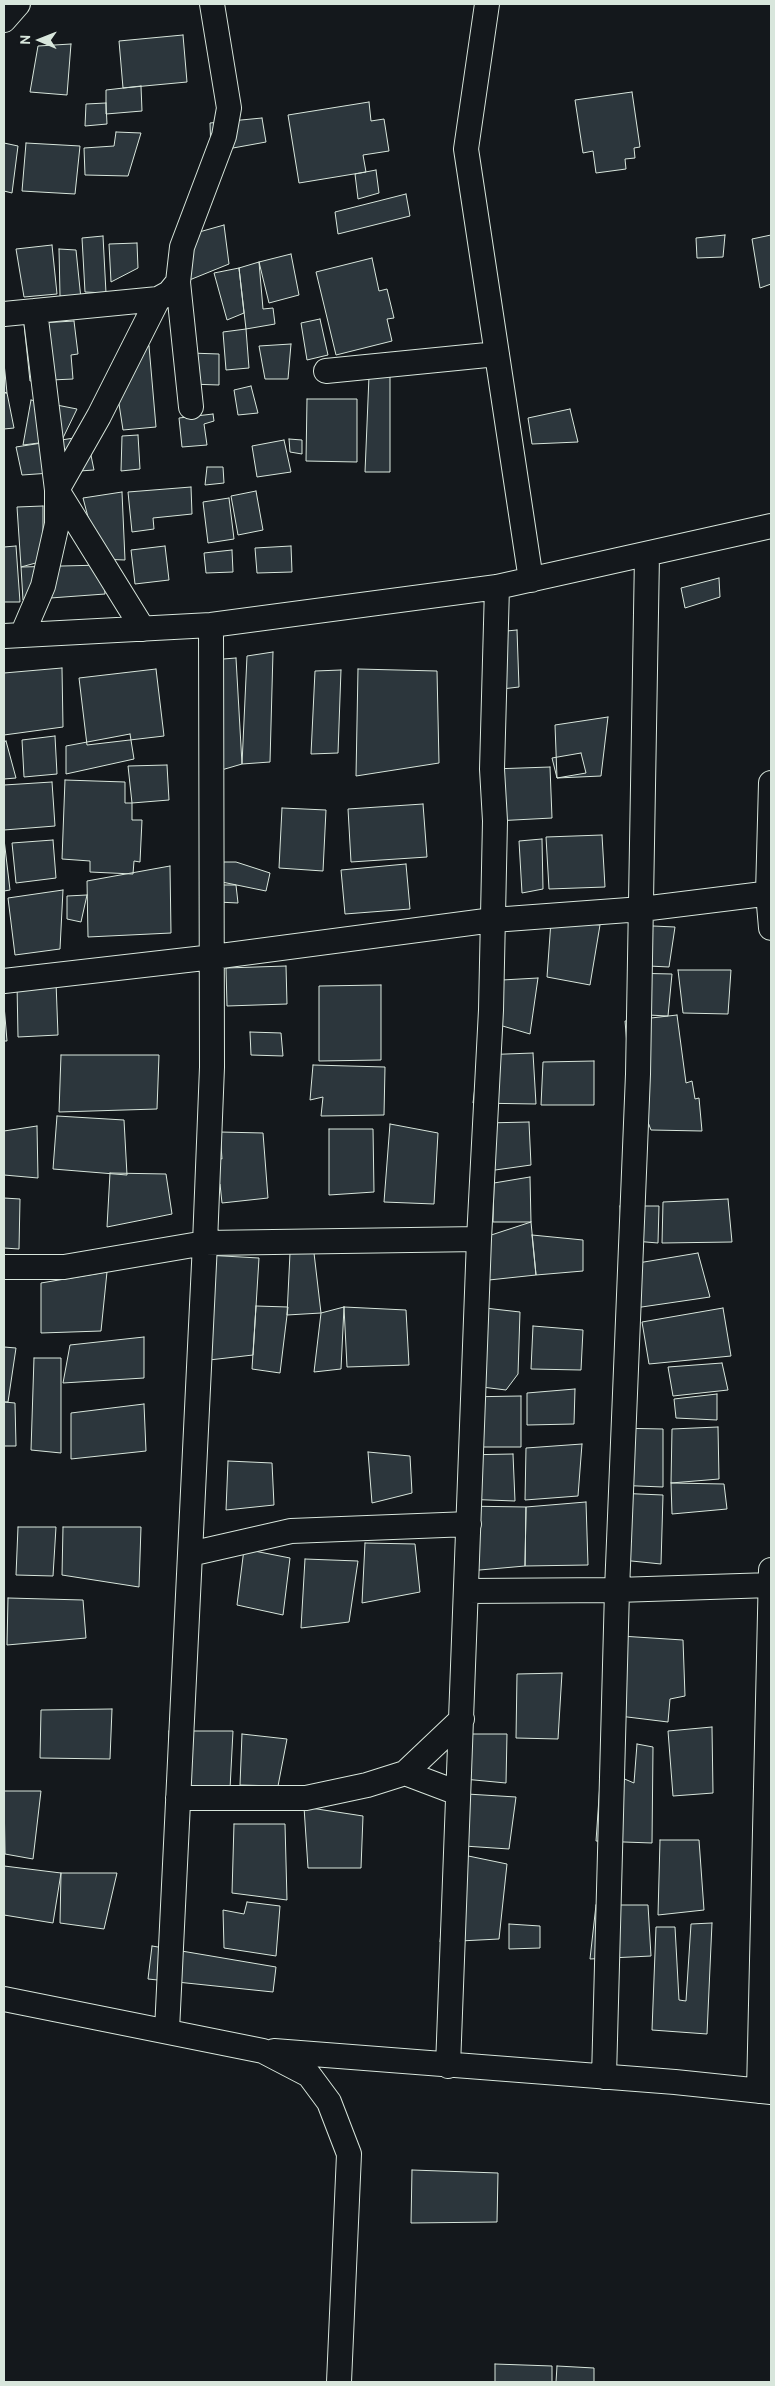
<!DOCTYPE html>
<style>
body{margin:0}
#map{position:relative;width:775px;height:2386px;overflow:hidden;background:#14181c;font-family:Cabin,sans-serif}
canvas{display:block}
.frame{position:absolute;inset:0;border:5px solid #d8e6dc;pointer-events:none}
.north{position:absolute;left:15px;top:15px;width:50px;height:50px;-webkit-text-stroke:4px #14181c;paint-order:stroke;rotate:271deg;font-size:14px;font-weight:700;line-height:20px;text-align:center;color:#d8e6dc}
.north::after{content:'';display:block;margin:auto;width:18px;height:22px;background:#d8e6dc;clip-path:polygon(50% 0,100% 100%,50% 72%,0 100%)}
</style>
<div id="map">
<canvas width="775" height="2386"></canvas>
<div class="frame"></div>
<div class="north">N</div>
</div>
<script>
const ctx = document.querySelector('canvas').getContext('2d');
ctx.lineJoin = 'round';
function fill(path, color) { ctx.fillStyle = color; ctx.fill(path, 'evenodd'); }
const toPath = rows => new Path2D(rows.map(r => 'M' + r).join(''));
function strokePath(path, color, width, dash) { ctx.strokeStyle = color; ctx.lineWidth = width; ctx.lineCap = dash ? 'butt' : 'round'; ctx.setLineDash(dash || []); ctx.stroke(path); }
const building = toPath([
 [183,35,187,82,123,88,119,41,183,35],
 [71,44,67,95,30,92,38,46,71,44],
 [141,86,142,111,106,114,106,90,141,86],
 [632,92,640,147,634,148,635,158,625,159,626,169,596,173,593,151,583,153,575,100,632,92],
 [369,102,371,121,384,119,389,151,363,155,366,172,299,183,288,115,369,102],
 [106,103,107,124,85,126,86,104,106,103],
 [262,118,266,142,211,152,210,123,262,118],
 [116,132,141,133,128,176,85,175,84,148,114,146,116,132],
 [4,143,18,146,12,193,4,191,4,143],
 [26,143,80,146,75,194,22,191,26,143],
 [376,170,379,193,358,199,355,174,376,170],
 [406,194,410,216,338,234,335,212,406,194],
 [224,225,229,264,187,281,192,234,224,225],
 [725,235,723,257,697,258,696,238,725,235],
 [771,235,771,284,760,288,752,239,771,235],
 [103,236,106,293,85,292,82,238,103,236],
 [137,243,138,268,111,282,109,244,137,243],
 [52,245,57,294,24,297,16,249,52,245],
 [59,249,76,250,81,299,60,296,59,249],
 [291,254,299,295,269,303,259,262,291,254],
 [372,258,379,291,387,289,394,318,387,319,392,341,336,355,316,272,372,258],
 [259,262,263,309,273,308,275,324,246,329,239,268,259,262],
 [239,268,244,313,227,320,214,273,239,268],
 [320,319,328,355,307,360,301,323,320,319],
 [74,321,78,354,71,355,73,379,30,381,24,324,74,321],
 [246,329,249,368,226,370,223,332,246,329],
 [291,344,288,379,265,379,259,346,291,344],
 [149,346,156,427,123,430,117,391,126,361,141,359,139,349,149,346],
 [190,353,219,354,219,385,189,384,190,353],
 [4,363,7,393,4,392,4,363],
 [390,374,390,472,365,472,369,376,390,374],
 [251,386,258,413,238,415,234,390,251,386],
 [4,393,7,393,14,428,4,429,4,393],
 [307,399,357,399,357,462,306,461,307,399],
 [31,400,77,409,62,440,23,445,31,400],
 [570,409,578,442,532,444,528,418,570,409],
 [213,414,214,421,204,424,207,445,182,447,179,418,213,414],
 [138,435,140,469,121,471,122,436,138,435],
 [87,436,94,470,22,475,16,447,87,436],
 [289,439,302,440,302,454,290,452,289,439],
 [284,440,291,472,257,477,252,446,284,440],
 [207,467,223,467,224,483,205,485,207,467],
 [191,487,192,514,153,518,154,529,132,532,128,492,191,487],
 [256,491,263,530,238,535,231,496,256,491],
 [122,492,125,560,99,559,83,498,122,492],
 [229,498,234,539,208,543,203,502,229,498],
 [43,506,43,561,21,567,17,507,43,506],
 [16,546,20,602,4,602,4,547,16,546],
 [165,546,169,580,135,584,131,550,165,546],
 [291,546,292,572,257,573,255,548,291,546],
 [232,550,233,572,206,573,204,553,232,550],
 [103,565,105,594,23,600,21,567,103,565],
 [719,578,720,597,685,608,681,588,719,578],
 [517,630,519,687,502,689,496,632,517,630],
 [273,652,270,762,242,764,247,656,273,652],
 [236,658,242,764,218,771,211,660,236,658],
 [62,668,63,727,4,735,4,673,62,668],
 [156,669,164,736,87,745,79,678,156,669],
 [358,669,437,671,439,763,356,776,358,669],
 [341,670,338,753,311,754,315,671,341,670],
 [608,717,601,776,557,778,555,725,608,717],
 [130,734,134,759,66,774,66,746,130,734],
 [55,736,57,774,24,777,22,740,55,736],
 [6,741,16,778,4,779,4,742,6,741],
 [581,753,586,773,557,778,552,758,581,753],
 [167,765,169,800,132,803,128,766,167,765],
 [550,767,552,818,495,821,492,769,550,767],
 [65,780,125,782,125,803,132,803,132,820,142,820,140,862,134,861,133,874,90,872,90,861,62,859,65,780],
 [52,782,55,826,4,830,4,785,52,782],
 [423,804,427,857,351,862,348,809,423,804],
 [282,808,326,810,323,871,279,868,282,808],
 [602,835,605,887,549,889,546,837,602,835],
 [4,839,10,890,4,891,4,839],
 [542,839,543,889,522,893,519,841,542,839],
 [53,840,56,878,16,883,12,843,53,840],
 [216,862,236,862,270,873,266,891,217,881,216,862],
 [406,864,410,909,345,914,341,870,406,864],
 [170,866,171,933,88,937,87,881,170,866],
 [217,885,236,885,238,903,217,902,217,885],
 [63,890,60,949,15,955,8,898,63,890],
 [87,895,81,922,67,919,67,896,87,895],
 [551,921,600,925,590,985,547,977,551,921],
 [631,925,675,927,669,967,628,965,631,925],
 [286,966,287,1004,227,1006,226,968,286,966],
 [678,970,731,970,728,1014,683,1013,678,970],
 [628,973,672,974,668,1016,628,1014,628,973],
 [538,978,530,1034,482,1020,484,981,538,978],
 [56,982,58,1035,18,1037,17,984,56,982],
 [381,985,381,1060,319,1061,319,986,381,985],
 [4,1005,7,1041,4,1041,4,1005],
 [677,1015,686,1083,692,1081,695,1099,699,1098,702,1131,651,1130,641,1104,632,1104,625,1021,677,1015],
 [250,1032,281,1033,283,1056,251,1055,250,1032],
 [533,1053,536,1104,473,1103,479,1055,533,1053],
 [61,1055,159,1055,157,1109,59,1112,61,1055],
 [594,1061,594,1105,541,1105,543,1062,594,1061],
 [313,1065,385,1067,384,1115,321,1116,323,1097,310,1100,313,1065],
 [57,1116,124,1120,127,1175,53,1169,57,1116],
 [529,1122,531,1165,488,1171,485,1123,529,1122],
 [390,1124,438,1133,434,1204,384,1202,390,1124],
 [37,1126,38,1178,4,1175,4,1131,37,1126],
 [329,1129,373,1129,374,1192,329,1195,329,1129],
 [220,1132,263,1133,268,1198,222,1203,220,1184,200,1187,201,1154,222,1159,220,1132],
 [110,1173,166,1174,172,1214,107,1227,110,1173],
 [530,1177,531,1222,493,1222,494,1183,530,1177],
 [4,1198,20,1199,19,1249,4,1248,4,1198],
 [728,1199,732,1242,662,1243,663,1202,728,1199],
 [620,1206,659,1206,658,1243,622,1240,620,1206],
 [531,1222,536,1275,489,1280,479,1239,531,1222],
 [532,1235,583,1240,583,1271,536,1275,532,1235],
 [290,1253,314,1253,321,1313,287,1315,290,1253],
 [698,1253,710,1297,628,1309,620,1266,698,1253],
 [205,1255,259,1258,253,1355,209,1360,205,1255],
 [107,1272,101,1331,41,1333,41,1283,107,1272],
 [256,1306,288,1307,280,1373,252,1369,256,1306],
 [467,1306,520,1312,518,1374,506,1390,466,1385,467,1306],
 [344,1307,406,1310,409,1365,347,1367,344,1307],
 [344,1307,341,1369,314,1372,321,1313,344,1307],
 [723,1308,731,1356,649,1364,642,1322,723,1308],
 [533,1326,583,1330,581,1370,531,1369,533,1326],
 [144,1337,144,1378,63,1383,70,1345,144,1337],
 [4,1347,16,1348,8,1402,4,1402,4,1347],
 [34,1358,61,1358,61,1453,31,1450,34,1358],
 [722,1363,728,1390,673,1396,668,1367,722,1363],
 [575,1389,574,1424,527,1425,527,1393,575,1389],
 [717,1394,717,1420,676,1418,674,1399,717,1394],
 [521,1396,521,1447,461,1447,463,1397,521,1396],
 [4,1402,15,1403,16,1446,4,1446,4,1402],
 [144,1404,146,1451,71,1459,71,1413,144,1404],
 [718,1427,719,1479,671,1483,672,1429,718,1427],
 [612,1428,663,1429,663,1487,613,1485,612,1428],
 [582,1444,578,1496,525,1500,526,1448,582,1444],
 [368,1452,410,1456,412,1493,372,1503,368,1452],
 [513,1454,515,1501,462,1499,461,1455,513,1454],
 [228,1461,272,1463,274,1505,226,1510,228,1461],
 [671,1483,724,1484,727,1509,672,1514,671,1483],
 [615,1493,663,1495,661,1564,612,1559,615,1493],
 [586,1502,588,1565,525,1566,526,1507,586,1502],
 [461,1506,526,1507,525,1566,457,1572,461,1506],
 [18,1527,56,1527,53,1576,16,1575,18,1527],
 [63,1527,141,1527,139,1587,62,1575,63,1527],
 [365,1543,415,1544,420,1592,362,1603,365,1543],
 [244,1549,290,1558,283,1615,237,1605,244,1549],
 [305,1559,358,1561,349,1622,301,1628,305,1559],
 [8,1598,83,1600,86,1638,7,1645,8,1598],
 [605,1635,683,1640,685,1696,670,1699,668,1722,603,1714,605,1635],
 [562,1673,558,1739,516,1738,517,1674,562,1673],
 [112,1709,110,1759,40,1758,41,1710,112,1709],
 [712,1727,713,1793,673,1796,668,1731,712,1727],
 [169,1731,233,1731,230,1789,168,1786,169,1731],
 [242,1734,287,1739,278,1786,240,1785,242,1734],
 [455,1734,507,1734,506,1783,453,1778,455,1734],
 [637,1744,653,1747,652,1843,596,1841,601,1769,634,1783,637,1744],
 [4,1791,41,1791,33,1859,5,1854,4,1791],
 [467,1794,516,1797,509,1849,464,1846,467,1794],
 [304,1807,363,1816,361,1868,308,1868,304,1807],
 [234,1824,285,1824,287,1900,232,1893,234,1824],
 [660,1840,699,1840,704,1910,658,1915,660,1840],
 [449,1852,507,1864,499,1939,440,1942,449,1852],
 [4,1866,61,1873,53,1923,4,1915,4,1866],
 [61,1873,117,1873,104,1929,60,1923,61,1873],
 [247,1902,280,1906,276,1956,224,1948,223,1910,244,1914,247,1902],
 [596,1905,648,1905,651,1956,590,1959,596,1905],
 [712,1923,707,2034,652,2030,656,1927,675,1927,679,2000,686,2001,691,1924,712,1923],
 [509,1924,540,1926,540,1948,509,1949,509,1924],
 [152,1946,276,1967,273,1992,148,1979,152,1946],
 [412,2170,498,2173,497,2222,411,2223,412,2170],
 [495,2364,552,2366,552,2382,495,2382,495,2364],
 [557,2366,594,2368,594,2382,556,2382,557,2366]
]);
fill(building, '#2c363c');
strokePath(building, '#d8e6dc', 1);
const street = toPath([
 [487,4,466,149,531,580],
 [4,20,18,4],
 [178,282,191,407],
 [4,314,158,299,169,293,178,282,182,247,224,136,229,108,212,4],
 [326,371,497,354],
 [143,629,57,490,99,416,158,299],
 [22,635,43,586,57,524,57,490,35,311],
 [4,636,211,625,497,587,771,526],
 [771,783,768,893,771,928],
 [4,981,213,957,493,920,642,909,771,893],
 [4,1267,64,1267,205,1243,479,1239],
 [190,1554,291,1531,469,1524],
 [467,1591,617,1590,771,1585],
 [405,1773,458,1793],
 [178,1798,306,1798,367,1785,405,1773,462,1719],
 [4,1999,263,2051,309,2075,329,2102,349,2154,339,2382],
 [167,2030,205,1243,212,1067,211,625],
 [274,2051,675,2082,771,2092],
 [448,2066,479,1239,491,1010,495,821,492,769,497,587],
 [604,2077,617,1590,638,1074,647,555],
 [759,2091,771,1570]
]);
strokePath(street, '#d8e6dc', 26);
strokePath(street, '#14181c', 24);
</script>
